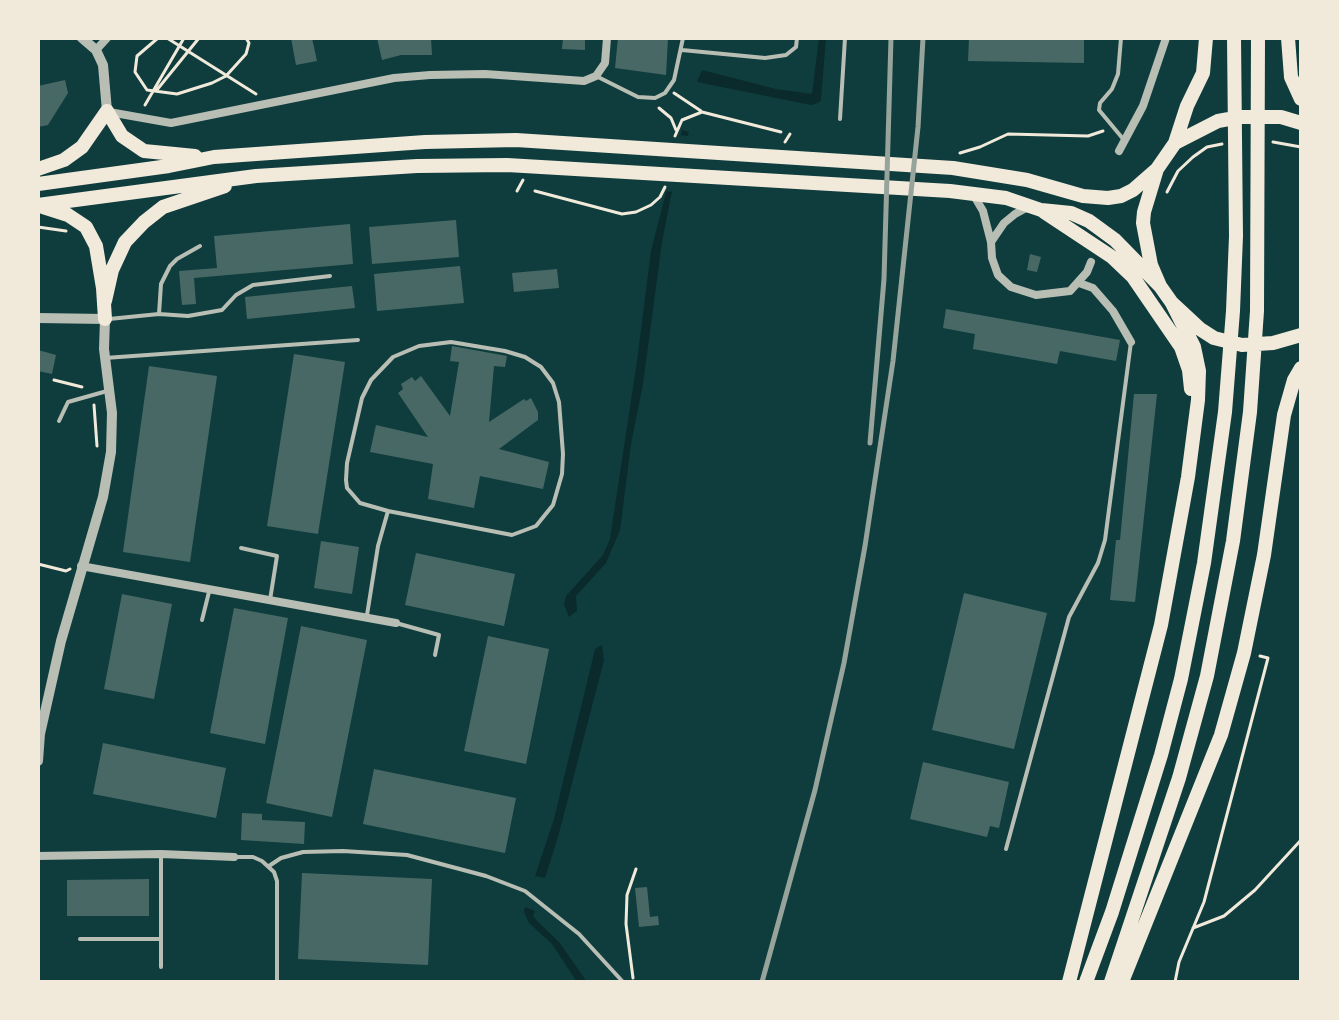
<!DOCTYPE html>
<style>
body{margin:0}
#map{position:relative;width:1339px;height:1020px;overflow:hidden;background:#0f3d3e;font-family:Helvetica,sans-serif}
canvas{display:block}
.frame{position:absolute;inset:0;border:40px solid #f1e9da;pointer-events:none}
</style>
<div id="map">
<canvas width="1339" height="1020"></canvas>
<div class="frame"></div>
</div>
<script>
const ctx = document.querySelector('canvas').getContext('2d');
ctx.lineJoin = 'round';
function fill(path, color) { ctx.fillStyle = color; ctx.fill(path, 'evenodd'); }
const toPath = rows => new Path2D(rows.map(r => 'M' + r).join(''));
function strokePath(path, color, width, dash) { ctx.strokeStyle = color; ctx.lineWidth = width; ctx.lineCap = dash ? 'butt' : 'round'; ctx.setLineDash(dash || []); ctx.stroke(path); }
fill(toPath([
 [819,38,826,38,821,100,818,103,811,105,697,82,702,70,776,89,812,94],
 [682,130,689,132,671,196,662,242,643,384,631,444,620,530,606,563,576,596,577,611,569,617,564,604,566,596,603,555,610,539,637,361,651,251],
 [602,645,604,660,558,837,545,878,535,876,554,819,595,649],
 [525,907,535,911,533,916,537,921,559,942,587,982,577,982,552,944,529,923,524,912]
]), '#0a2a2b');
fill(toPath([
 [676,135,692,136,677,192,661,191]
]), '#0f3d3e');
fill(toPath([
 [291,38,312,38,317,61,296,65],
 [377,38,431,38,432,55,401,55,382,60],
 [563,38,585,38,585,50,562,49],
 [618,38,668,38,666,75,615,68],
 [969,38,1084,38,1084,63,968,61],
 [65,80,68,93,48,125,38,127,38,86],
 [456,220,459,257,372,264,369,227],
 [350,224,353,264,194,278,196,304,182,305,179,271,217,268,214,236],
 [1030,254,1041,257,1037,272,1027,270],
 [460,266,464,303,377,311,374,274],
 [557,269,559,288,514,292,512,273],
 [352,286,355,308,247,319,245,297],
 [946,309,1120,340,1116,361,1060,351,1057,364,973,349,975,334,943,328],
 [452,346,507,356,505,367,494,366,489,422,524,399,526,401,531,398,538,412,538,420,499,449,549,462,543,489,480,476,474,508,428,499,433,464,370,452,376,425,428,437,398,393,403,389,401,384,412,377,415,381,421,376,450,416,459,362,450,361],
 [38,350,56,355,52,374,38,371],
 [294,354,345,362,318,534,267,526],
 [149,366,217,376,190,562,123,552],
 [1134,394,1157,394,1135,602,1110,600,1116,540,1120,540],
 [321,541,359,547,352,594,314,588],
 [416,553,515,574,504,626,405,605],
 [964,593,1047,613,1014,749,932,730],
 [122,594,172,604,154,699,104,689],
 [234,608,288,618,265,744,210,733],
 [301,626,367,640,332,817,266,803],
 [488,636,549,649,526,764,464,751],
 [103,743,226,768,216,818,93,794],
 [923,762,1009,782,999,828,990,826,987,837,910,819],
 [374,769,516,798,505,853,363,824],
 [242,813,262,814,262,820,305,822,304,844,241,840],
 [302,873,432,879,428,965,298,959],
 [149,879,149,916,67,916,67,880],
 [647,887,650,917,658,916,659,925,639,927,635,888]
]), '#486865');
strokePath(toPath([
 [158,38,137,56,135,72,147,90,177,94,212,83,226,76,246,54,249,43,246,38],
 [167,38,256,94],
 [156,91,199,38],
 [674,93,701,111],
 [145,105,184,38],
 [659,108,671,118,676,130],
 [675,136,682,120,702,112,781,132],
 [785,142,790,134],
 [1273,142,1301,147],
 [960,153,980,147,1008,134,1088,136,1103,131],
 [517,191,523,180],
 [535,191,622,214,636,212,651,205,660,197,665,187],
 [1167,192,1178,171,1193,157,1207,147,1222,144],
 [38,227,66,231],
 [54,380,82,387],
 [94,405,97,446],
 [38,564,66,571,70,569],
 [1193,928,1224,916,1255,890,1301,840],
 [633,978,626,924,627,895,636,869],
 [1175,982,1179,962,1204,902,1268,658,1260,656]
]), '#f1e9da', 3);
strokePath(toPath([
 [1121,38,1118,74,1112,89,1100,103,1099,110,1124,140],
 [682,50,765,58,786,55,796,47,797,38],
 [596,76,638,97,655,98,665,93,674,80,683,38],
 [840,119,845,38],
 [159,314,188,316,222,310,236,295,253,285,330,276],
 [109,319,159,314,161,284,170,266,177,259,200,246],
 [105,358,358,340],
 [59,421,68,402,107,391],
 [241,548,277,556,270,600],
 [367,615,378,546,388,511,360,503,347,488,346,480,347,463,362,398,371,380,393,357,419,346,451,342,505,351,525,357,541,367,553,383,559,402,563,454,562,474,553,505,536,526,512,535,388,511],
 [202,620,209,592],
 [396,623,439,635,435,655],
 [1006,849,1069,617,1098,563,1105,540,1131,342],
 [161,854,161,967],
 [236,857,253,857,262,861,274,872,277,881,277,982],
 [269,866,281,858,303,852,343,851,407,855,486,876,525,891,579,934,623,982],
 [80,939,161,939]
]), '#b8beb3', 4);
strokePath(toPath([
 [96,50,107,38],
 [109,112,171,123,394,78,430,75,485,74,584,81,596,76,605,63,607,38],
 [1119,151,1143,106,1166,38],
 [973,194,983,211,991,242,992,258,998,275,1011,287,1036,295,1070,291,1087,272,1091,262],
 [991,242,1004,223,1015,214,1026,208,1031,209],
 [1079,283,1093,288,1113,311,1131,342],
 [81,566,396,623],
 [38,856,161,854,234,857]
]), '#b8beb3', 8);
strokePath(toPath([
 [82,38,96,50,103,65,107,111],
 [38,318,105,319,104,349,112,413,111,452,103,497,61,641,40,734,38,761]
]), '#b8beb3', 10);
strokePath(toPath([
 [1288,38,1291,77,1301,99],
 [1301,123,1281,117,1240,117,1218,121,1175,143,1157,169,1144,212,1143,223,1151,265,1160,286,1172,303,1200,329,1214,338,1242,345,1273,343,1301,335],
 [1175,143,1187,106,1203,73,1206,38],
 [38,169,64,160,82,147,107,111,122,136,144,151,195,156],
 [38,184,169,166,214,157,425,142,516,140,953,168,1027,180,1083,196,1108,198,1121,196,1133,190,1157,169],
 [38,205,256,176,417,166,507,165,950,191,1006,198,1041,210,1071,213,1089,221,1115,240,1160,286],
 [43,207,68,215,86,227,96,246,103,288,105,319],
 [1044,212,1112,257,1133,277,1181,347,1189,370,1191,389],
 [105,301,112,270,125,242,144,222,163,207,225,186],
 [1069,982,1161,625,1188,477,1198,400,1199,371,1194,347,1172,303],
 [1086,982,1112,912,1161,755,1181,679,1204,563,1225,412,1233,311,1236,236,1234,38],
 [1111,982,1179,778,1207,676,1233,541,1250,412,1257,311,1258,38],
 [1122,982,1221,735,1244,653,1264,555,1284,415,1294,380,1301,368]
]), '#f1e9da', 14);
strokePath(toPath([
 [870,443,884,279,891,38],
 [762,982,815,790,844,663,865,546,893,361,918,127,923,38]
]), '#97a49c', 5);
</script>
